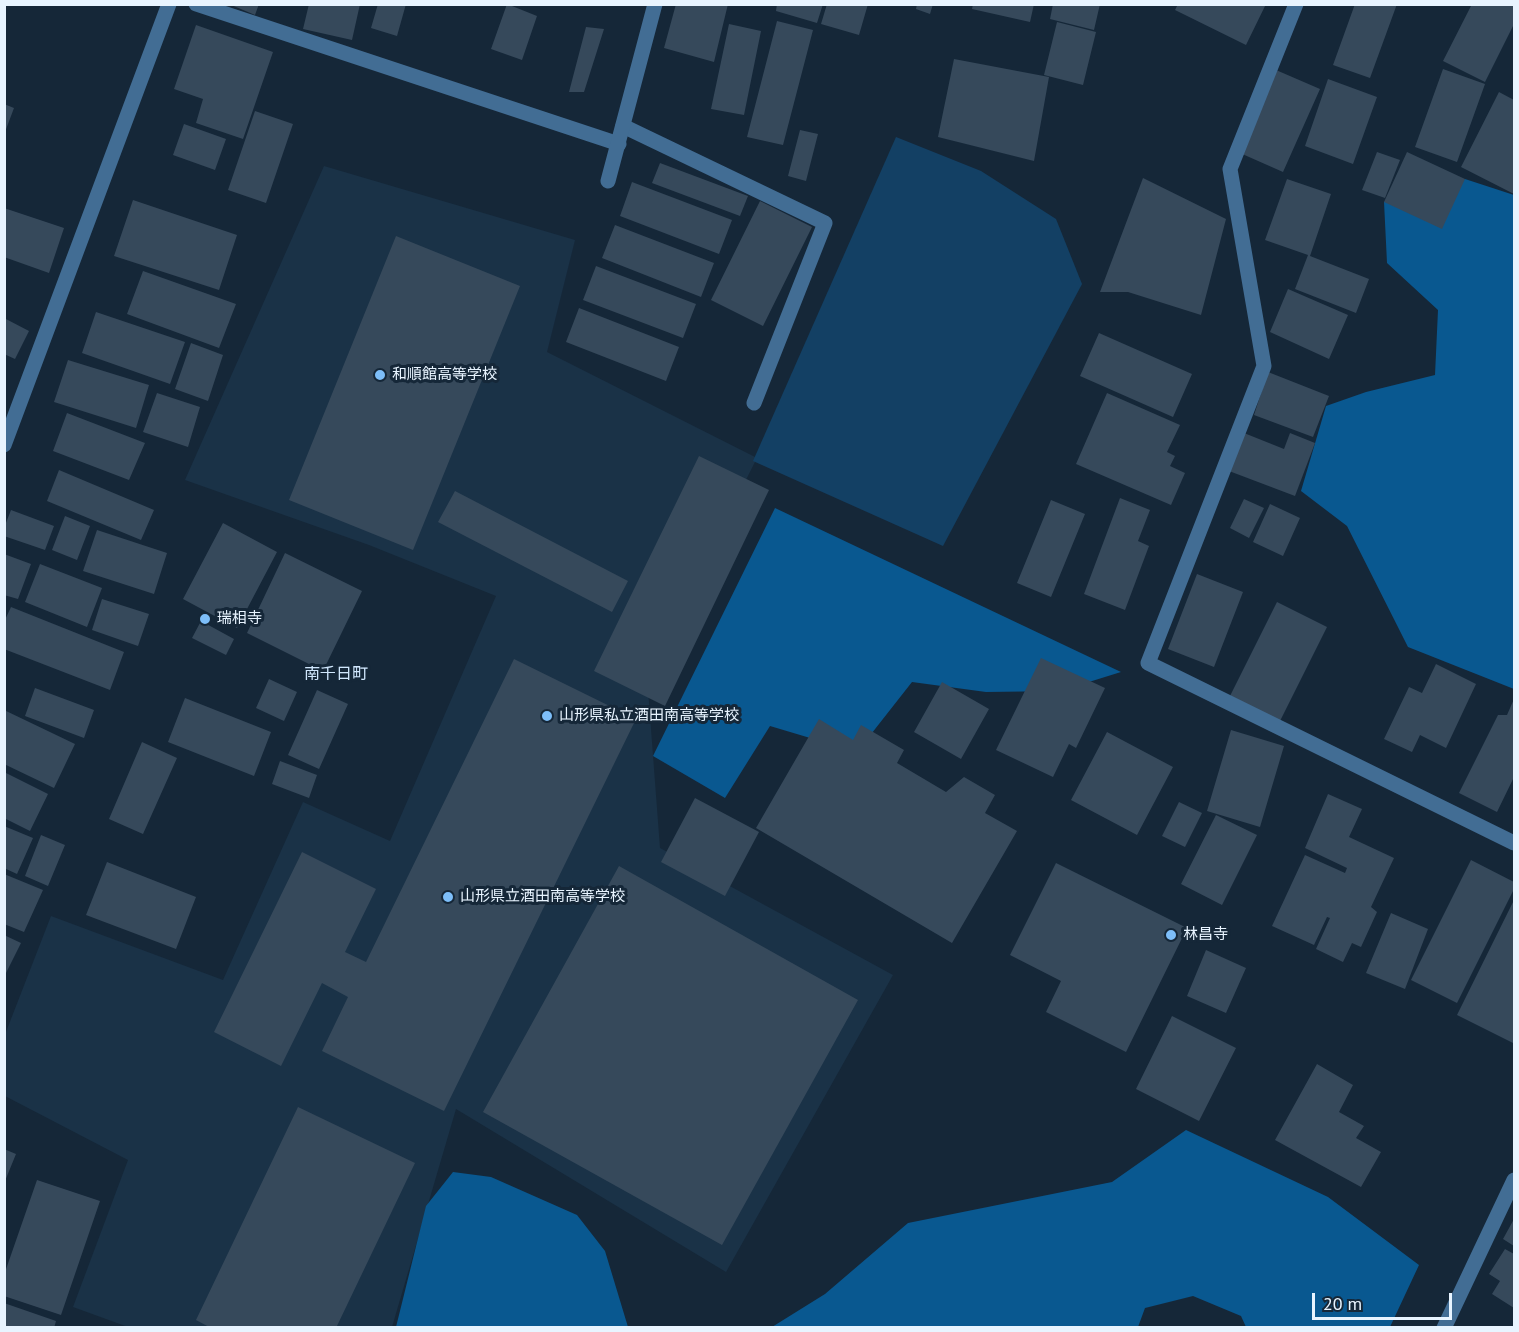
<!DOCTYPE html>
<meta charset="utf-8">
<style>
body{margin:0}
#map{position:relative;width:1519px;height:1332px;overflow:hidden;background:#152738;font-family:"PT Sans",sans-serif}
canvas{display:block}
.frame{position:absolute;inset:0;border:6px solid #e8f4ff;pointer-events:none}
.scale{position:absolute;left:1312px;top:1293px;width:140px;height:27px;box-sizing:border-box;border:3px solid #e8f4ff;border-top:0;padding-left:8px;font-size:18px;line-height:21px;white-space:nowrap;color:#e8f4ff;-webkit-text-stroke:4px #152738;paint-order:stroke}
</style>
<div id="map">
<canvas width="1519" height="1332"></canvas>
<div class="frame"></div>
<div class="scale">20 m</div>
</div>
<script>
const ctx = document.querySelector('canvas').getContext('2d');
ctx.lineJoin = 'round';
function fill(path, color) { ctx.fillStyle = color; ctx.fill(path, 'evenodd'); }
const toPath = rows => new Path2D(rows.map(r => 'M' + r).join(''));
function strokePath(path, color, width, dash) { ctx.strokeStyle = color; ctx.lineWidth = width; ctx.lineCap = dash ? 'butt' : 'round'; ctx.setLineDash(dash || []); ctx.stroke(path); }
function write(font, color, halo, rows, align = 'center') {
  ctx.font = font + ' "PT Sans","Noto Sans JP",sans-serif'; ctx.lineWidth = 6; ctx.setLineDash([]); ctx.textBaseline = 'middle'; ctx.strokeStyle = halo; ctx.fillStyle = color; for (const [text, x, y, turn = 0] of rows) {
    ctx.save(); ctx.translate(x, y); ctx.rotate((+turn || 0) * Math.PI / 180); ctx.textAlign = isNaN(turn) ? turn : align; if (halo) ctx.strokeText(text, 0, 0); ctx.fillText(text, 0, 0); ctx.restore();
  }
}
fill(toPath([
 [324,166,575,240,547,352,757,458,647,676,660,848,893,975,726,1272,456,1109,392,1327,128,1327,73,1307,128,1160,5,1096,4,1037,51,916,223,980,303,802,390,841,496,596,369,545,185,480]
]), '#1a3247');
fill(toPath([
 [896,137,981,171,1056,219,1082,284,943,546,753,461]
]), '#134064');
fill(toPath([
 [1465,179,1514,195,1514,689,1408,647,1347,526,1301,491,1326,406,1366,392,1435,375,1438,310,1387,263,1384,202],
 [775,508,1121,672,1060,691,986,692,912,682,857,752,770,726,725,798,653,756],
 [1186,1130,1328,1197,1419,1265,1390,1327,1246,1327,1241,1316,1193,1296,1145,1308,1138,1327,772,1327,825,1294,908,1223,1112,1182],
 [453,1172,491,1177,577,1215,605,1251,628,1327,396,1327,426,1206]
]), '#095890');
fill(toPath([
 [229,4,259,4,255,15],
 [309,4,360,4,352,40,303,29],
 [378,4,406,4,397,36,371,28],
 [507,4,537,16,522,60,491,49],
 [676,4,728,4,714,62,664,48],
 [777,4,823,4,817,23,776,11],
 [827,4,868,4,859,35,821,24],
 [917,4,933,4,930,14,916,9],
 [973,4,1034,4,1030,22,972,9],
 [1053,4,1100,4,1094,30,1050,19],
 [1178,4,1266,4,1246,45,1175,10],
 [1355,4,1397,4,1370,78,1333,65],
 [1472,4,1514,4,1514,24,1485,82,1443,61],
 [777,21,813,30,783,145,747,137],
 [1057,22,1096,32,1083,85,1044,75],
 [729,24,761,31,744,115,711,109],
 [196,25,273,52,243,139,196,123,203,99,174,89],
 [586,27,604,29,584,92,569,92],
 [954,59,1049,77,1034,161,938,137],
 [1443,69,1485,84,1457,162,1415,147],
 [1276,70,1320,89,1283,172,1240,153],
 [1328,79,1377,97,1353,164,1305,146],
 [1499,92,1514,100,1514,194,1461,167],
 [4,104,14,108,5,132,4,132],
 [255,111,293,124,266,203,228,190],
 [184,124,226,139,215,170,173,155],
 [800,130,818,134,806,181,788,176],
 [1377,152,1400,160,1385,198,1362,190],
 [1407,152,1465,179,1442,229,1384,202],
 [660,163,748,196,740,216,652,183],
 [1143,178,1226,219,1201,315,1128,292,1100,292],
 [1287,179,1331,194,1310,256,1369,279,1356,313,1295,289,1308,255,1265,240],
 [632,182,732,220,719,254,620,216],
 [133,200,237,235,219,290,114,256],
 [760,201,812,227,763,326,711,300],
 [4,208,64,228,49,273,4,257],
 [615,225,714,263,701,297,602,258],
 [396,236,520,286,413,550,289,500],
 [596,266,696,304,683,338,583,300],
 [143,271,236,304,219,348,127,314],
 [1288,289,1348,315,1329,359,1270,332],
 [579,308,679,347,666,381,566,342],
 [96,312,185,342,170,384,82,353],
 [4,318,29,331,15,359,4,354],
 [1099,333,1192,374,1173,417,1080,376],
 [191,343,223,355,208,401,175,389],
 [68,360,149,385,136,428,54,402],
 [1268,372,1329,396,1313,437,1254,415],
 [157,393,200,407,188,447,143,432],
 [1107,393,1180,425,1167,452,1175,456,1170,466,1185,473,1171,505,1076,464],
 [67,413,145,443,129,480,53,451],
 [1244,433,1284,449,1290,433,1315,443,1295,496,1229,471],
 [699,456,769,490,665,706,594,671],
 [59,470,154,510,141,540,47,501],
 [455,491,628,581,612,612,438,522],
 [1120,498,1150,510,1138,541,1149,546,1125,610,1084,594],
 [1244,499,1264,508,1249,538,1230,528],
 [1051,500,1085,514,1051,597,1017,583],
 [1270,504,1300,518,1283,556,1253,542],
 [11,510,54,526,45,550,4,536,4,528],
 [65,516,90,526,77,560,52,550],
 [223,523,277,552,237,628,183,599],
 [97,530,167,553,154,594,83,571],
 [285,553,362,591,323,671,247,633],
 [4,554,31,564,18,599,4,595],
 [40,564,102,588,87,627,25,602],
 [1197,574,1243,592,1214,667,1168,649],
 [102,599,149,614,138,646,92,630],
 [1277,602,1327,627,1280,721,1230,696],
 [11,607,124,652,110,690,4,649,4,622],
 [201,621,234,639,226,655,192,638],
 [1041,658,1105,688,1076,748,1069,744,1053,777,996,750],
 [514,659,636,719,444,1111,322,1051,348,997,322,983,281,1066,214,1032,302,852,376,889,345,952,366,962],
 [1436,664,1476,684,1446,748,1420,735,1412,752,1384,739,1409,687,1422,693],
 [269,679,297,692,284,721,256,708],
 [942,682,989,709,961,759,914,732],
 [35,688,94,710,84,738,25,716],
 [317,690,348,704,319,769,288,755],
 [185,698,271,732,254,776,168,742],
 [1514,699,1514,777,1497,812,1459,793,1498,715,1507,715],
 [4,710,75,744,54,788,4,764],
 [819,719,853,740,861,725,904,750,897,763,946,792,964,777,995,795,985,813,1017,831,952,943,756,828],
 [1231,730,1284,746,1260,827,1207,811],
 [1107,732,1173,767,1137,835,1071,800],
 [142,742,177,758,143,834,109,819],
 [280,761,317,775,309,798,272,784],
 [4,772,48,794,30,831,4,818],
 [1328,794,1362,809,1349,837,1394,858,1371,907,1377,912,1361,947,1352,943,1343,962,1316,949,1330,918,1327,917,1314,945,1272,926,1305,855,1345,873,1347,868,1305,848],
 [695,798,759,832,725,896,661,862],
 [1179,802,1202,813,1185,847,1162,836],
 [1216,815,1257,835,1222,905,1181,884],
 [4,826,33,838,17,874,4,868],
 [41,835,65,845,48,886,25,876],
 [1471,860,1514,882,1514,889,1457,1003,1411,980],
 [107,862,196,897,176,949,86,915],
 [1056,863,1187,928,1126,1052,1046,1012,1061,981,1010,955],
 [619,866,858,1000,722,1245,483,1112],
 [4,874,43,890,24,932,4,924],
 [1514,900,1514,1039,1513,1043,1457,1015],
 [1391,913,1428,929,1405,989,1366,973],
 [4,935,21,943,4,977],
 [1206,950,1246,968,1226,1013,1187,996],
 [1172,1016,1236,1048,1199,1121,1136,1089],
 [1317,1064,1353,1085,1339,1112,1364,1126,1356,1138,1381,1152,1361,1187,1275,1140],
 [298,1107,415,1163,336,1328,211,1328,196,1320],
 [4,1149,16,1154,5,1181,4,1181],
 [37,1180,100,1201,61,1315,4,1296,4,1275],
 [1514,1219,1514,1246,1503,1239],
 [1505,1249,1514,1254,1514,1308,1492,1294,1500,1281,1489,1274],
 [4,1303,56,1321,54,1328,4,1328]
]), '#36495b');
strokePath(toPath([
 [196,4,619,144],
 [1296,4,1230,169,1264,366,1148,663,1514,843],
 [623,126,825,223,754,403]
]), '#426d94', 15);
strokePath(toPath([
 [608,181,655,4],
 [4,445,169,4],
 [1444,1328,1514,1180]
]), '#426d94', 15);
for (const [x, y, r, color] of [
 [380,375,6,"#7dbef9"],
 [205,619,6,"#7dbef9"],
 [547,716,6,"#7dbef9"],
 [448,897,6,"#7dbef9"],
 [1171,935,6,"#7dbef9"]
]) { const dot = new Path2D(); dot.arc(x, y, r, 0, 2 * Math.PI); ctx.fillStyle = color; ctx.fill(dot); strokePath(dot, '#152738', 2); }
write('15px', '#e8f4ff', '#152738', [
 ["和順館高等学校",392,375],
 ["瑞相寺",217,619],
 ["山形県私立酒田南高等学校",559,716],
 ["山形県立酒田南高等学校",460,897],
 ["林昌寺",1183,935]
], 'left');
write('16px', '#d0e7fd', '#152738', [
 ["南千日町",336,674]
]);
</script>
